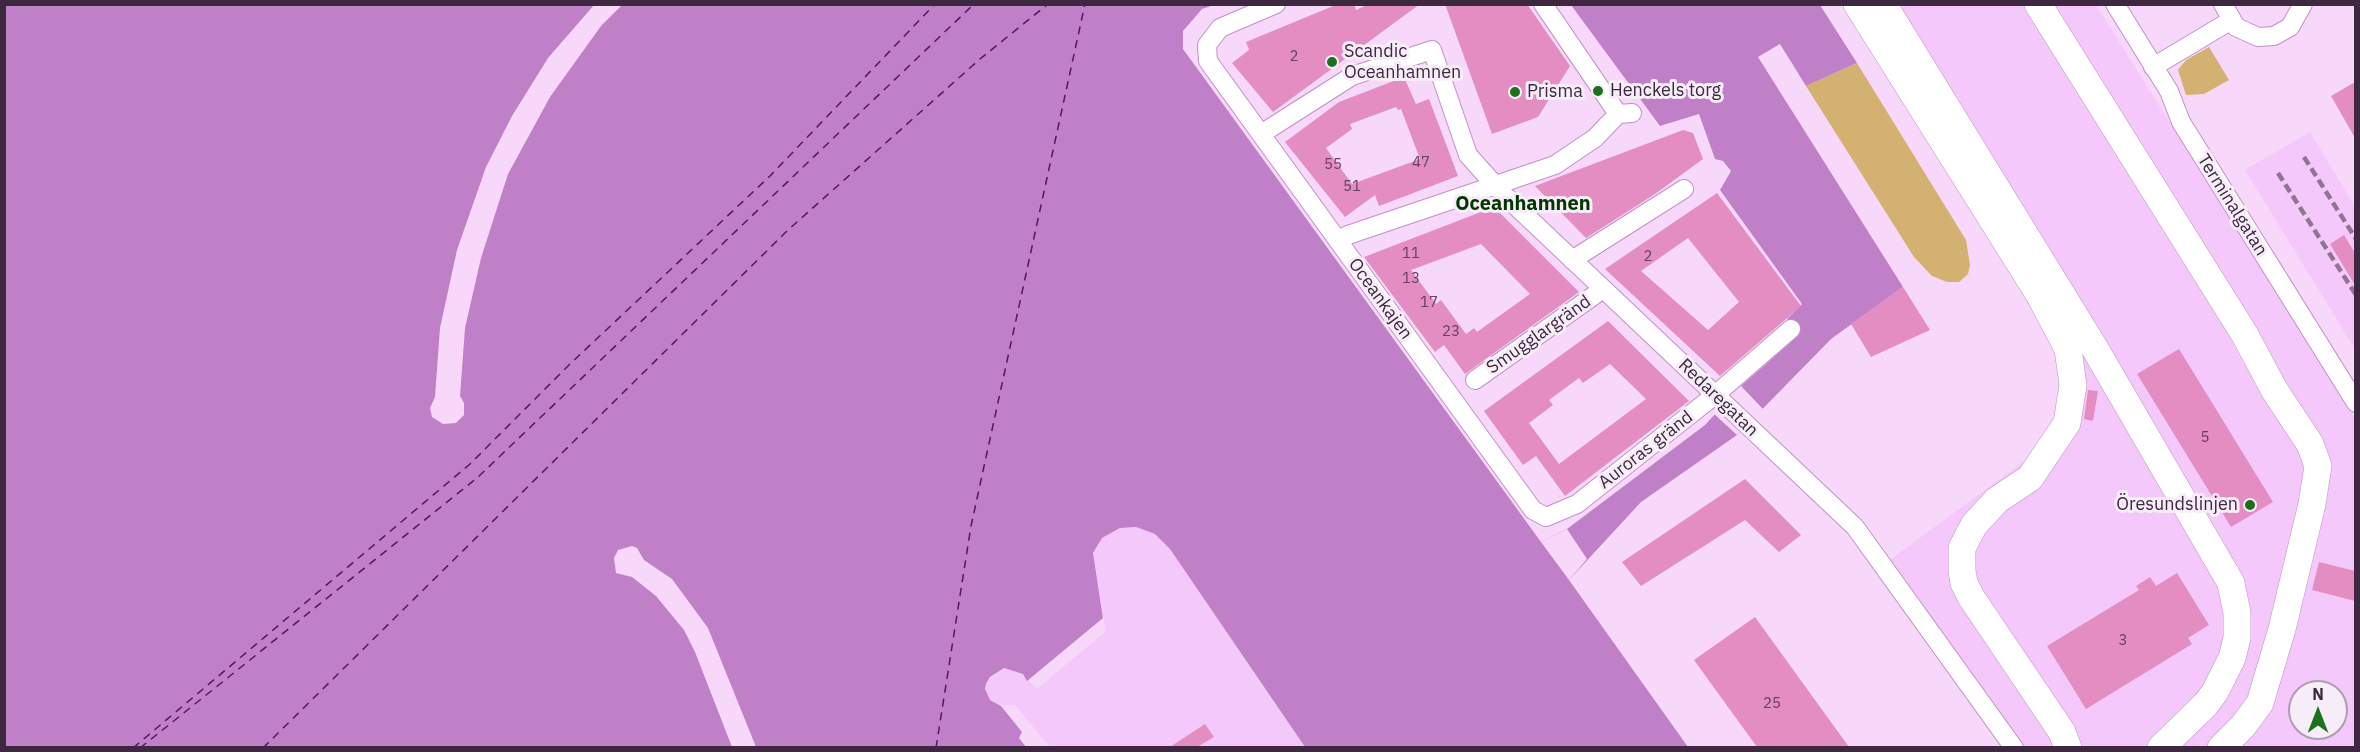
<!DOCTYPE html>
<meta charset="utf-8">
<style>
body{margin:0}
#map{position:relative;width:2360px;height:752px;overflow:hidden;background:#f7d7fa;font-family:"IBM Plex Sans",sans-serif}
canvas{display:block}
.frame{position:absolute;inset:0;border:6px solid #3d283f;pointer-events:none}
.north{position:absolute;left:2288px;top:680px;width:60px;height:60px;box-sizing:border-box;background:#f7edf8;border:2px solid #ad9eae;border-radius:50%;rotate:0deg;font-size:16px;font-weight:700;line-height:24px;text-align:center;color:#3d283f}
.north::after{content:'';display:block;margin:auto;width:21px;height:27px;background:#1b711c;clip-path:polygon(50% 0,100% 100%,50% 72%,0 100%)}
</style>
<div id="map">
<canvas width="2360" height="752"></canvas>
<div class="frame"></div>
<div class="north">N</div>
</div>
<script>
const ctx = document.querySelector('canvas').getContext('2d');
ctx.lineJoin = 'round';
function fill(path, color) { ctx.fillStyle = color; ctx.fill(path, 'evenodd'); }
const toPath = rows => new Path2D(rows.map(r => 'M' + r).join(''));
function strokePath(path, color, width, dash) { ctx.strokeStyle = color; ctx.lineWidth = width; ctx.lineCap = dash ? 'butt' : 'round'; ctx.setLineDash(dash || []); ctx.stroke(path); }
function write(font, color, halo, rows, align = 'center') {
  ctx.font = font + ' "IBM Plex Sans",sans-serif'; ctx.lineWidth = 6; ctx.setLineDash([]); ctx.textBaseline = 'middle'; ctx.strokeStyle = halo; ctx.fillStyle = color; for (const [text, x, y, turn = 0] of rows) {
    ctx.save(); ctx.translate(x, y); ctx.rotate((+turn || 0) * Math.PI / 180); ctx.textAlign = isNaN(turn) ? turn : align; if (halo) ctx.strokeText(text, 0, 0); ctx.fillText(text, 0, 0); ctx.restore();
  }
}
fill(toPath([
 [1844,5,2096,5,2355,418,2355,747,2017,747,1887,562,2027,459,2045,440,2057,409,2060,374,2054,340],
 [2300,692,2336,692,2336,728,2300,728],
 [2310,132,2355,207,2355,349,2245,170],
 [1136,527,1155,534,1170,549,1305,747,1050,747,1015,705,996,705,990,700,985,689,986,684,997,671,1011,668,1023,674,1037,689,1106,631,1093,553,1102,538,1120,528]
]), '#f5c8fb');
fill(toPath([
 [2209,47,2229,80,2204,94,2186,95,2178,70,2186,60],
 [1857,63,1966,240,1970,265,1968,274,1959,282,1947,282,1932,276,1914,257,1806,86]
]), '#d3b271');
fill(toPath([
 [4,5,1214,5,1202,9,1183,31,1183,49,1541,542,1567,529,1705,425,1741,386,1799,335,1787,319,1802,304,1720,190,1731,171,1723,161,1715,159,1699,114,1660,126,1571,5,1820,5,1857,63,1806,86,1780,44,1758,57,1903,287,1831,339,1737,435,1641,502,1569,580,1688,747,1305,747,1170,549,1155,534,1136,527,1120,528,1102,538,1093,553,1103,618,1027,681,1023,674,1004,668,990,677,986,684,985,689,990,700,1001,706,1022,732,1019,738,1026,747,5,747]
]), '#c080c7');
fill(toPath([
 [594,5,622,5,601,26,550,97,508,174,481,258,465,328,460,396,464,403,464,415,456,423,443,424,432,417,430,408,435,397,440,328,457,250,486,167,512,116,548,58],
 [1741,386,1763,409,1737,435,1714,414],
 [1567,529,1587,559,1569,580,1541,542],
 [632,546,637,548,644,560,672,579,708,628,756,747,732,747,695,652,684,630,656,596,632,577,616,573,614,558,618,550]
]), '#f7d7fa');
strokePath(toPath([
 [133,748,470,464,570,364,770,176,935,4],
 [140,748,477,478,974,4],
 [263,748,788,230,980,59,1048,4],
 [936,748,971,526,1085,4]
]), '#5f0f69', 1.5, [8, 6]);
fill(toPath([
 [1338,4,1354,4,1356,10,1369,4,1420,4,1273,112,1232,63,1249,50,1246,42],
 [1445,4,1527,4,1570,66,1538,117,1492,134],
 [1404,77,1416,104,1429,99,1458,176,1379,206,1375,195,1345,217,1285,142,1339,102],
 [1396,107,1398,110,1401,109,1420,159,1352,184,1326,148,1352,129,1350,124],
 [2355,82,2355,138,2331,96],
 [1683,130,1693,133,1703,159,1655,194,1586,238,1535,186],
 [1717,193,1801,306,1720,376,1605,269],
 [1688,238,1739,302,1708,330,1641,271],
 [1494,207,1579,292,1465,374,1444,345,1435,352,1364,257],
 [1481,244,1530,294,1477,332,1474,328,1466,334,1441,300,1436,304,1411,270],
 [2344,235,2355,253,2355,285,2330,244],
 [1903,287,1930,330,1871,357,1851,324],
 [1608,321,1689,401,1565,496,1536,456,1523,465,1484,411],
 [1610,364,1646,399,1559,464,1529,423,1553,405,1549,400,1579,378,1583,383],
 [2179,349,2273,502,2231,527,2137,374],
 [2088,390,2098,391,2093,421,2084,419],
 [1745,479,1801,535,1779,552,1745,520,1641,586,1622,562],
 [2319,562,2355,571,2355,601,2312,590],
 [2177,573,2209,625,2188,638,2192,644,2086,709,2047,646,2139,590,2136,586,2150,577,2156,586],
 [1755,617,1849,747,1757,747,1694,660],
 [1205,724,1214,737,1197,747,1170,747]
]), '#e38dc2');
const minor = toPath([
 [1276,4,1220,28,1207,45,1208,61,1533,510,1546,517,1577,504,1715,395,1791,329],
 [1543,4,1618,114,1632,113],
 [2115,4,2169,91,2181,122,2356,403],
 [2223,4,2236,27,2258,37,2274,36,2290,27,2303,4],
 [2153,67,2230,21],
 [1261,134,1352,76,1432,50,1468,155,1502,193,1855,527,2014,748],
 [1338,241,1348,235,1555,165,1595,138,1618,114],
 [1572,260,1684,189],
 [1475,380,1603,289]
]);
const highway = toPath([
 [1857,4,2039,294,2068,349,2073,385,2067,423,2030,478,1997,500,1974,525,1962,548,1962,571,1964,583,1971,597,2062,732,2068,748],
 [1883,4,2094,347,2231,583,2237,613,2237,638,2232,658,2215,692,2206,704,2161,748],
 [2038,4,2245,335,2275,391,2310,444,2318,466,2312,504,2282,629,2260,703,2243,726,2221,748]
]);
strokePath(minor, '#c190c7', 20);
strokePath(highway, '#c190c7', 28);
strokePath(minor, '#fff', 18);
strokePath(highway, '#fff', 27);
strokePath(toPath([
 [2304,157,2356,239],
 [2278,173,2356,295]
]), '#8f7591', 4.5, [9, 4.5]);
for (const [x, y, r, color] of [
 [1332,62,6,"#1b711c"],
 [1598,91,6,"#1b711c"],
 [1515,92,6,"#1b711c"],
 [2250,505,6,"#1b711c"]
]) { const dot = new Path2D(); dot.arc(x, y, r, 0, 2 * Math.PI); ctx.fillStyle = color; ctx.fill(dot); strokePath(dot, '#f7edf8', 2); }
write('15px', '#664160', null, [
 ["2",1294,57],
 ["47",1421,163],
 ["55",1333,165],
 ["51",1352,187],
 ["11",1411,254],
 ["2",1648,257],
 ["13",1411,279],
 ["17",1429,303],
 ["23",1451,332],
 ["5",2205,438],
 ["3",2123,641],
 ["25",1772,704]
]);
write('18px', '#3d283f', '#f7edf8', [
 ["Scandic",1344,52],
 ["Oceanhamnen",1344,73],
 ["Henckels torg",1610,91],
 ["Prisma",1527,92],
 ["Öresundslinjen",2238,505,"right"]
], 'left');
write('18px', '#3d283f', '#f7edf8', [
 ["Terminalgatan",2232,205,58],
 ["Oceankajen",1380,299,54],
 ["Smugglargränd",1539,335,-35],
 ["Redaregatan",1718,398,44],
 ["Auroras gränd",1646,450,-38]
]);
write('bold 20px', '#003700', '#f7edf8', [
 ["Oceanhamnen",1523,204]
]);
</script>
